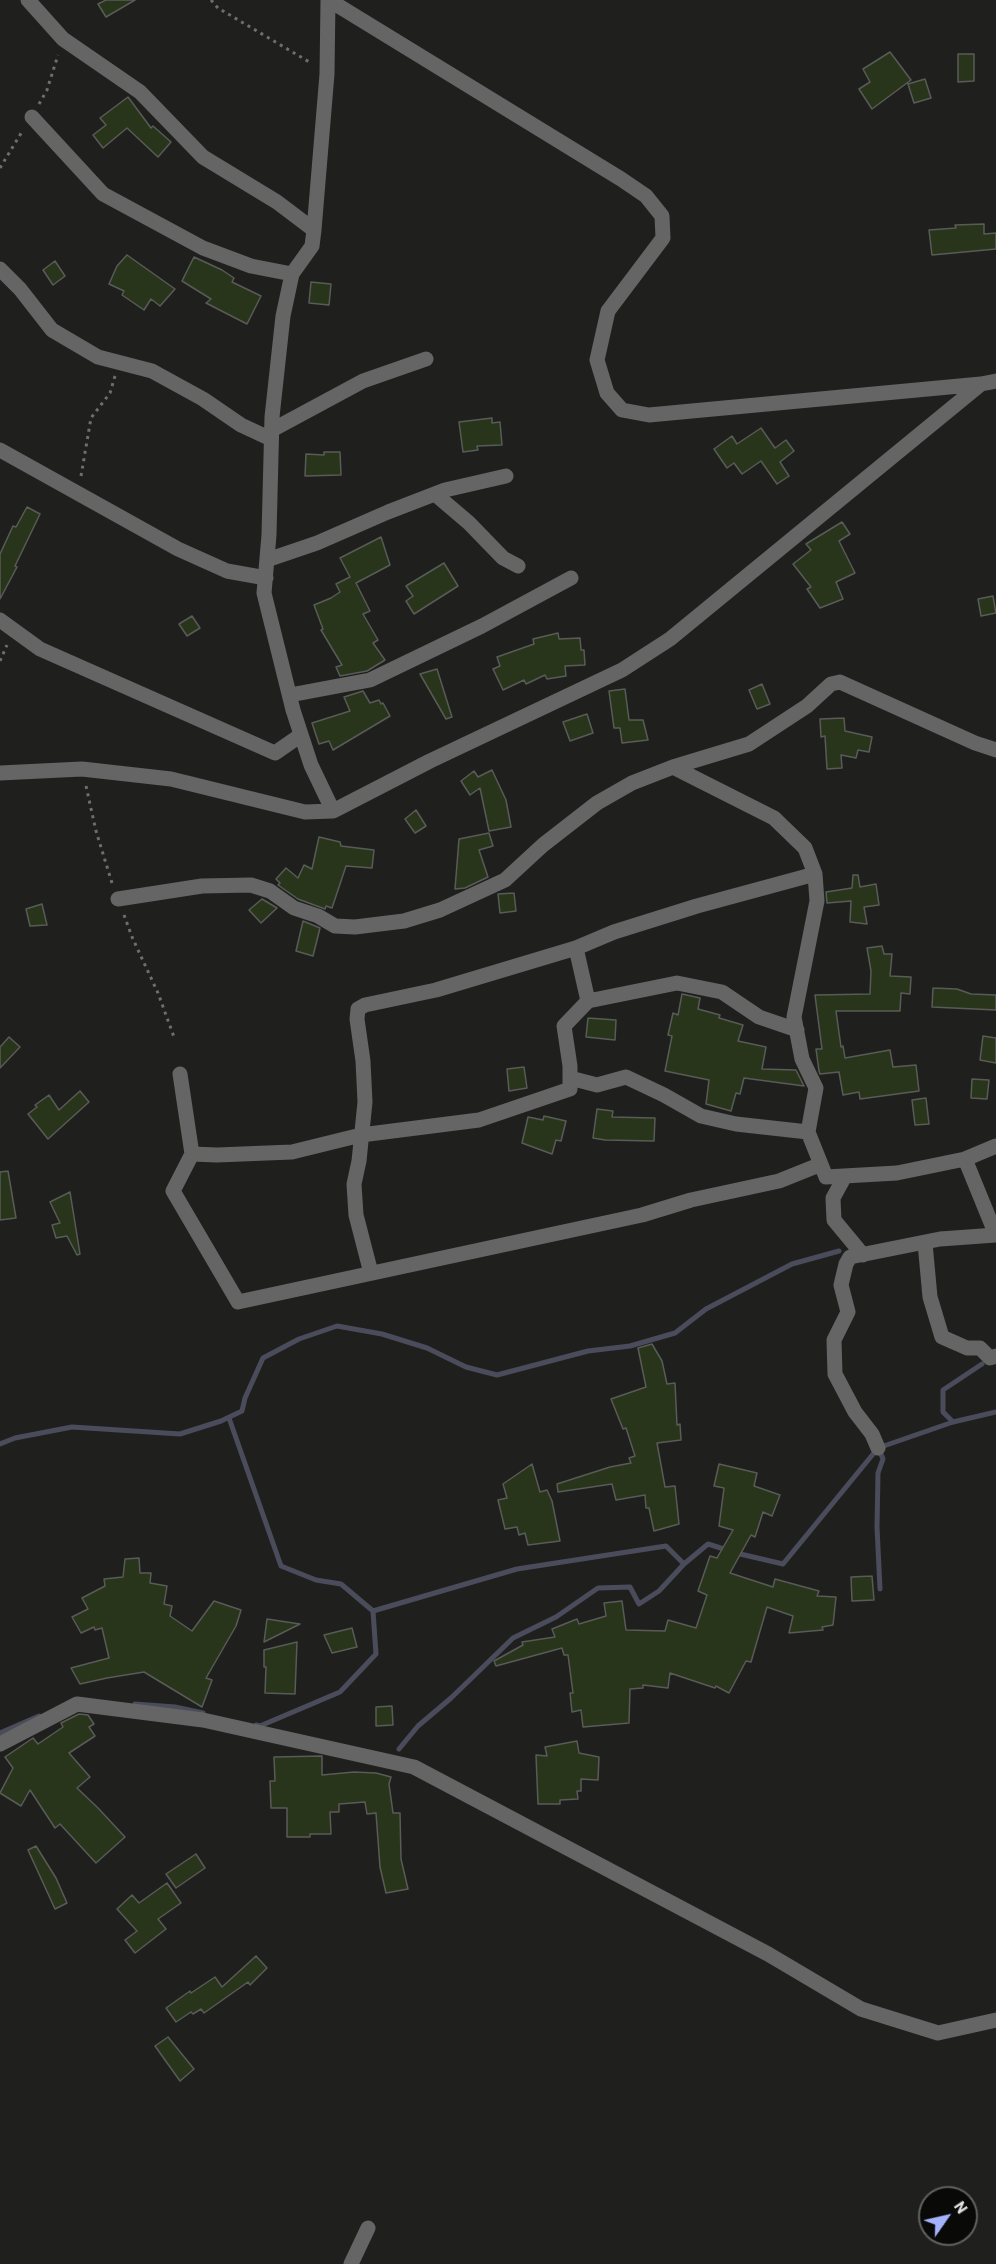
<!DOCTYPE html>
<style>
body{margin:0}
#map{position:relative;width:996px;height:2264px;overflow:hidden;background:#1f201d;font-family:Barlow,sans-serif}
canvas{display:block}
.north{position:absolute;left:918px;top:2186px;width:60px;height:60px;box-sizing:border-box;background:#090908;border:2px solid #5f605f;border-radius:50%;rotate:56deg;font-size:16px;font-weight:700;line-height:24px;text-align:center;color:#e1e2e1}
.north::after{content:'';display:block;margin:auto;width:21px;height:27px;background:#a4b2fc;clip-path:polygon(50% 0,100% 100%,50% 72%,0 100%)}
</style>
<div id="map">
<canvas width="996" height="2264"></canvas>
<div class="north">N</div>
</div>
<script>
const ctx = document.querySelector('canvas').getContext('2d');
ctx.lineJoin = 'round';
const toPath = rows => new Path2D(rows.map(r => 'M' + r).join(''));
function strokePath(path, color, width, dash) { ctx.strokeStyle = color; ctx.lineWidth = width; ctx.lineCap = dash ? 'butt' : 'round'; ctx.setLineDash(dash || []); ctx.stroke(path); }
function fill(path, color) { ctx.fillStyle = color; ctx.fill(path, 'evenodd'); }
strokePath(toPath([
 [229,1418,281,1566,316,1580,341,1584,373,1611],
 [953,1422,943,1412,943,1390,982,1364],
 [0,1444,15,1438,72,1427,180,1434,221,1421,242,1411,245,1398,263,1358,299,1339,337,1326,382,1334,427,1348,466,1367,497,1375,588,1351,630,1346,675,1333,706,1309,792,1264,839,1251],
 [879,1449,883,1459,878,1473,877,1527,880,1589],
 [736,1553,783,1564,878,1448,953,1422,996,1412],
 [135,1704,175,1707,203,1713],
 [256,1725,260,1726,340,1692,376,1654,373,1611,517,1569,666,1546,684,1564,708,1544,727,1550],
 [0,1733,39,1716],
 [399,1749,418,1726,451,1698,513,1638,556,1617,598,1588,630,1587,639,1604,659,1591,684,1564]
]), '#4a4c5c', 5);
const building = toPath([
 [106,0,135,0,106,17,98,4,106,0],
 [890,52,911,80,872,109,859,89,870,82,863,69,890,52],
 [958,54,974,54,974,81,958,82,958,54],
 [925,79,931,98,914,103,908,84,925,79],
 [128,97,151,128,153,126,171,142,158,157,127,128,103,148,93,135,106,125,100,118,128,97],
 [984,224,984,234,996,233,996,249,932,255,929,230,956,228,955,225,984,224],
 [127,255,175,289,160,306,151,299,144,310,122,295,124,291,109,284,117,266,127,255],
 [194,257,222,270,234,278,232,282,261,296,247,324,206,303,211,299,182,281,194,257],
 [55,261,65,276,53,285,43,270,55,261],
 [311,282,331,284,329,305,309,303,311,282],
 [492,418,492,423,500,422,502,445,477,446,478,450,463,452,459,422,492,418],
 [761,428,775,448,786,440,794,451,780,462,789,476,777,484,761,461,742,474,734,463,727,468,714,449,732,436,737,444,761,428],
 [324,452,340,452,341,475,305,476,306,454,324,455,324,452],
 [27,507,40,514,15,566,17,567,0,599,0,554,13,526,16,527,27,507],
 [842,522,850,534,839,541,855,573,836,582,843,599,820,608,807,589,811,587,793,564,811,550,806,544,842,522],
 [381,537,390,565,356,583,370,611,363,614,378,640,373,643,385,660,367,671,340,676,336,667,342,665,321,630,323,629,314,605,331,598,340,592,336,584,350,577,340,558,381,537],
 [444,563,458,586,414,614,406,601,413,596,406,586,444,563],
 [993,596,996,613,981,616,978,599,993,596],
 [192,616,200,628,187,636,179,624,192,616],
 [558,633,559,639,580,638,581,650,584,650,585,665,565,666,566,676,547,679,545,675,526,684,524,680,503,690,493,669,500,666,497,657,534,644,533,639,558,633],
 [437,669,452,717,446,719,420,674,437,669],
 [762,684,770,704,757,709,749,690,762,684],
 [625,689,629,720,643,720,648,740,622,743,620,728,614,728,609,691,625,689],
 [363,691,370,703,379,700,381,704,383,703,390,716,333,750,329,741,319,744,312,723,350,711,344,697,363,691],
 [587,714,593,733,570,741,563,722,587,714],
 [844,718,845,731,872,737,869,752,858,750,856,758,841,755,842,768,827,769,825,736,821,737,820,719,844,718],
 [492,770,506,800,511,827,489,831,480,788,470,795,461,781,474,771,478,777,492,770],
 [416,810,426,826,415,833,405,819,416,810],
 [489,833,493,846,479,850,488,877,465,888,455,889,459,839,489,833],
 [319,837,340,842,341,846,374,850,372,868,346,866,332,908,326,906,325,909,298,899,278,885,280,883,276,879,286,868,298,878,304,865,312,869,319,837],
 [853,875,858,875,860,887,876,884,879,905,864,907,867,924,850,922,851,901,827,903,826,892,852,888,853,875],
 [514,893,516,911,500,913,498,894,514,893],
 [262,899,277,908,261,923,249,910,262,899],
 [42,904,47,925,30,926,26,909,42,904],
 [303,921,320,928,313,956,296,951,303,921],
 [882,946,884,954,892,954,890,976,911,977,910,994,901,993,900,1011,836,1011,841,1047,843,1046,845,1058,890,1050,893,1067,916,1065,919,1091,860,1099,859,1092,843,1095,839,1072,820,1074,819,1071,816,1049,822,1049,815,995,870,994,871,971,867,948,882,946],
 [933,988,957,989,971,994,996,995,996,1010,932,1007,933,988],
 [682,994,700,998,698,1009,720,1015,719,1018,743,1025,738,1041,766,1047,762,1069,796,1070,804,1086,744,1078,740,1094,736,1093,731,1111,706,1104,709,1080,665,1071,672,1036,668,1035,673,1013,678,1015,682,994],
 [588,1018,616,1020,615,1040,586,1037,588,1018],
 [983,1036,996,1038,996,1063,980,1060,983,1036],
 [9,1037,20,1047,0,1068,0,1047,9,1037],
 [524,1067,527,1088,509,1091,507,1069,524,1067],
 [972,1079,989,1080,987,1099,971,1098,972,1079],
 [80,1091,89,1102,48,1139,28,1114,37,1107,35,1105,49,1095,59,1110,80,1091],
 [926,1098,929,1124,915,1125,912,1100,926,1098],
 [597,1109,613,1111,612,1117,655,1118,654,1141,605,1140,593,1138,597,1109],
 [544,1116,566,1121,561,1141,556,1140,552,1154,522,1143,528,1117,543,1120,544,1116],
 [8,1171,16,1218,0,1220,0,1172,8,1171],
 [70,1192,80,1254,77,1255,67,1236,56,1238,52,1225,60,1223,50,1202,70,1192],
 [652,1344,662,1361,667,1384,675,1383,677,1425,680,1424,681,1440,657,1443,665,1487,675,1486,679,1524,654,1531,649,1508,646,1508,645,1495,616,1500,612,1484,558,1492,557,1484,610,1467,631,1463,629,1458,635,1456,626,1428,623,1429,611,1399,646,1387,638,1348,652,1344],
 [532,1464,540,1492,547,1490,552,1501,560,1541,528,1545,525,1533,519,1535,517,1527,505,1529,498,1500,507,1498,503,1484,532,1464],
 [719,1464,757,1473,754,1486,780,1495,772,1516,763,1512,755,1537,751,1535,730,1573,773,1587,775,1579,819,1591,817,1596,836,1597,833,1625,822,1627,823,1630,789,1633,793,1616,767,1607,751,1662,746,1661,729,1693,716,1686,715,1688,670,1673,668,1688,643,1685,643,1688,630,1689,629,1723,583,1727,581,1710,572,1712,570,1693,573,1693,568,1655,564,1655,562,1648,496,1666,494,1661,523,1645,522,1642,555,1637,552,1629,577,1619,579,1624,606,1616,604,1603,622,1601,626,1630,665,1631,668,1620,696,1628,707,1595,698,1591,710,1556,717,1558,733,1530,719,1526,724,1488,714,1486,719,1464],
 [139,1558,140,1573,151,1573,150,1583,167,1586,164,1604,172,1606,170,1616,192,1631,214,1601,241,1610,236,1626,206,1678,212,1680,202,1707,144,1672,107,1678,80,1684,71,1668,109,1658,102,1628,95,1630,94,1627,81,1633,72,1617,88,1609,82,1598,105,1586,104,1579,123,1577,125,1559,139,1558],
 [872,1576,874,1600,852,1601,851,1577,872,1576],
 [267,1619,300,1624,264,1642,267,1619],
 [352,1628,357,1647,332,1653,324,1635,352,1628],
 [297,1642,295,1694,265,1693,266,1667,264,1667,264,1650,297,1642],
 [392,1706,393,1725,376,1726,376,1707,392,1706],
 [79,1714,88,1715,94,1724,89,1727,95,1736,69,1753,90,1777,77,1788,98,1808,125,1837,96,1863,60,1824,55,1828,30,1790,21,1806,0,1793,13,1768,5,1757,33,1738,38,1744,63,1727,61,1723,79,1714],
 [577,1741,579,1753,599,1757,598,1780,581,1779,581,1791,577,1791,578,1799,560,1800,560,1804,538,1804,536,1755,547,1756,545,1747,577,1741],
 [322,1756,322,1775,354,1772,376,1773,391,1777,389,1784,393,1813,400,1813,401,1859,408,1889,386,1893,380,1867,376,1813,367,1814,365,1802,339,1804,339,1812,330,1812,331,1834,310,1834,310,1837,287,1837,287,1808,271,1808,270,1781,275,1781,274,1757,322,1756],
 [36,1846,56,1878,67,1903,55,1909,28,1850,36,1846],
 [196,1854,205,1868,176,1888,166,1874,196,1854],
 [167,1883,181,1903,158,1919,166,1929,135,1953,125,1940,137,1931,117,1909,132,1895,139,1903,167,1883],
 [256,1956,267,1968,250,1985,248,1982,204,2013,201,2009,193,2014,191,2012,176,2022,166,2008,190,1991,191,1993,215,1977,222,1987,256,1956],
 [168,2037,194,2069,180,2081,155,2046,168,2037]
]);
fill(building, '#29351a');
strokePath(building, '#595b58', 1.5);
strokePath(toPath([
 [211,0,218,8,311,63],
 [39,104,47,90,58,55],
 [0,168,23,130],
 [81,476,91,418,110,393,115,376],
 [0,661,7,645],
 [86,786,96,831,112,883],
 [124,915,132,937,158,993,174,1037]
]), '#6e6f6d', 3, [3, 4.5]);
strokePath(toPath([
 [28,0,63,39,140,92,203,157,277,202,314,230],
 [328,0,327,74,314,230,312,246,292,274,283,316,272,417,269,535,264,593,293,710,311,765,333,811],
 [329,0,621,179,646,196,662,216,663,238,608,311,597,360,607,393,622,410,649,415,981,384,996,381],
 [32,117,103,194,203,248,251,266,292,274],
 [0,269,20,289,52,330,98,357,152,371,203,399,241,425,271,439],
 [272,430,363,381,426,359],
 [0,450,178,549,227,571,266,578],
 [435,494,469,523,503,558,518,566],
 [267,560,317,543,388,512,445,490,506,476],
 [0,620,40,649,275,753,301,735],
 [290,695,370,680,482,626,571,578],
 [673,767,774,818,805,848,815,874,817,901,794,1017,802,1059,816,1088,808,1132,826,1177,897,1173,965,1159,996,1235],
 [0,773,82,769,171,779,305,812,333,811,430,761,622,670,670,639,981,384],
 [118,899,202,886,251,885,270,891,294,908,318,916,335,926,355,927,404,921,440,910,505,880,543,845,597,803,632,783,673,767,749,744,807,706,831,684,840,682,975,743,996,750],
 [576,948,588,1001,677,983,722,992,759,1017,797,1030],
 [180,1074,192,1154,217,1155,292,1152,361,1135,479,1120,570,1089,570,1066,564,1026,588,1001],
 [570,1078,597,1085,626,1077,664,1095,701,1116,736,1124,808,1132],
 [192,1154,173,1191,238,1302,642,1215,691,1200,779,1181,819,1165],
 [965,1159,996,1146],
 [845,1176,833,1198,834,1220,863,1255],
 [925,1243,930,1297,942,1337,967,1348,980,1348,990,1358,996,1356],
 [371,1273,356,1215,354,1184,359,1161,365,1102,363,1061,357,1019,358,1009,365,1005,436,990,576,948,614,932,697,906,815,874],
 [878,1448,872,1434,855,1412,835,1374,834,1340,848,1312,841,1285,846,1264,850,1257,940,1239,996,1235],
 [0,1744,77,1704,203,1720,414,1767,768,1954,861,2009,938,2033,996,2020],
 [351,2264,368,2228]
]), '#646564', 15);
</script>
